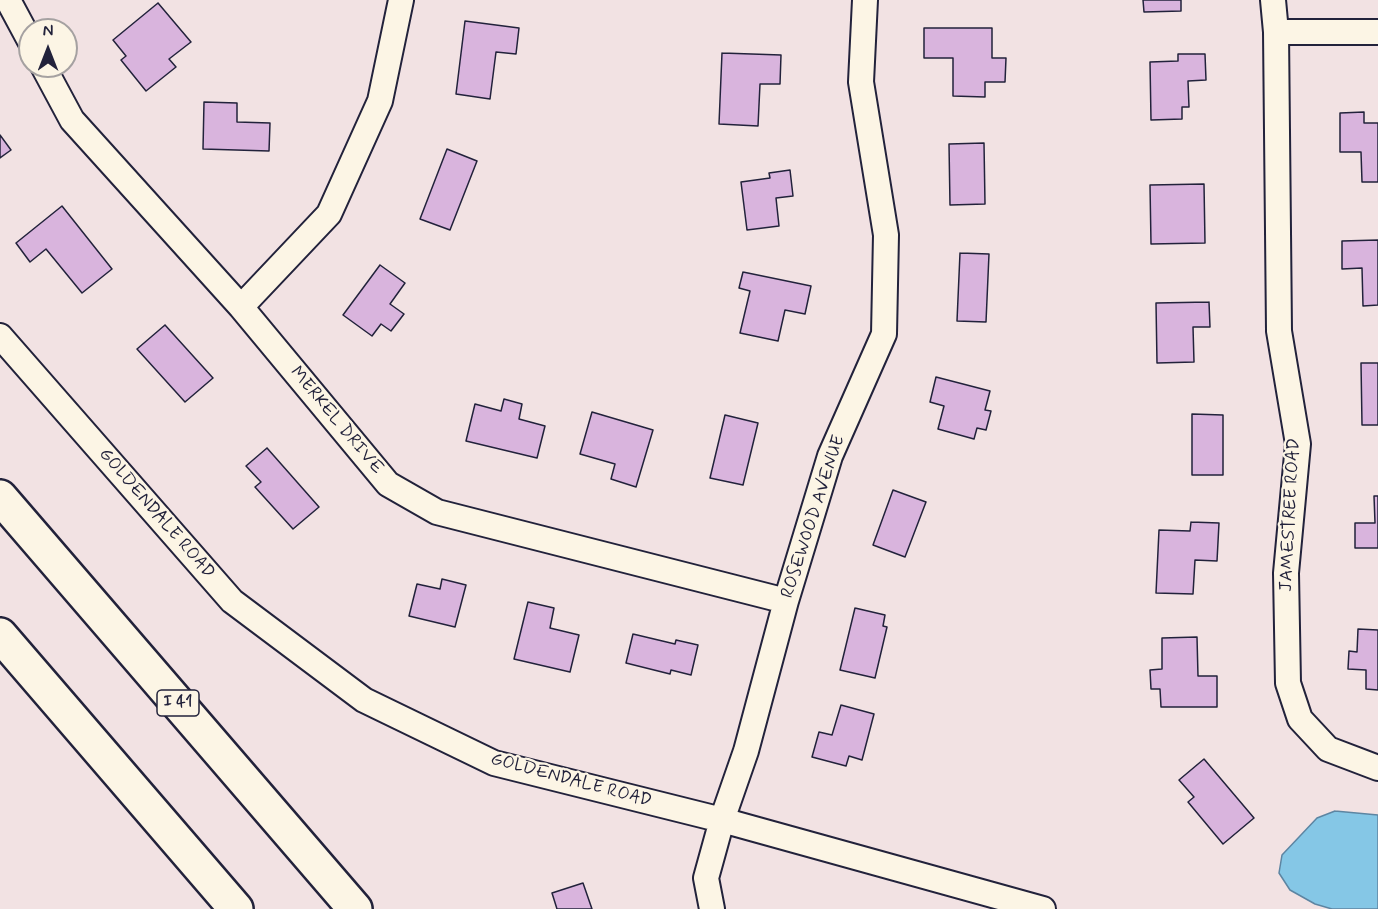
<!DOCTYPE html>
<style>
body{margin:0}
#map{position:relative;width:1378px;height:909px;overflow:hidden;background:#f2e2e3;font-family:Mynerve,sans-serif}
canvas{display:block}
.north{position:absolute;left:18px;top:18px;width:60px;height:60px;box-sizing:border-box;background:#fcf5e5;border:2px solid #a5a1a1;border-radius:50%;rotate:0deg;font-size:16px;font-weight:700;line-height:24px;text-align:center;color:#22223b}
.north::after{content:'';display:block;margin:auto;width:21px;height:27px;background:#22223b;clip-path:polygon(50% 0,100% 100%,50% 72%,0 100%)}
</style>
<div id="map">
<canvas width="1378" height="909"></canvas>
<div class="north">N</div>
</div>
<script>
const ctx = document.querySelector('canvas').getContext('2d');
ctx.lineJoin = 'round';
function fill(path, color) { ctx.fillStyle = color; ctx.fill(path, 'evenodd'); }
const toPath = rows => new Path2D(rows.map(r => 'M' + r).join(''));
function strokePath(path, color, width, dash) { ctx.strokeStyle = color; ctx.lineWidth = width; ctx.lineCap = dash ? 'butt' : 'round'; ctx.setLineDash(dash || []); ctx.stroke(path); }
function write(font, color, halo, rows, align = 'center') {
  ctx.font = font + ' Mynerve,sans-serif'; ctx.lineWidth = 4.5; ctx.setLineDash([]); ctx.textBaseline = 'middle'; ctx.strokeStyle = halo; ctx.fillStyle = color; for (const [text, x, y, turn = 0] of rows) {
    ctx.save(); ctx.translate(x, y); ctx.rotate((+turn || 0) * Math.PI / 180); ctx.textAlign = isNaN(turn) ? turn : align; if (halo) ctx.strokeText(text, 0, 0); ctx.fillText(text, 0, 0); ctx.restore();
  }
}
const water = toPath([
 [1335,811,1378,815,1378,909,1332,909,1315,904,1290,890,1279,873,1282,855,1317,818,1335,811]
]);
fill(water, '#85c7e6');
strokePath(water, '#5d85a2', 1.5);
const building = toPath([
 [1143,0,1181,0,1181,11,1144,12,1143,0],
 [158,3,191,42,169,59,176,67,146,91,121,60,126,56,113,40,158,3],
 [465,21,519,28,516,54,496,52,490,99,456,94,465,21],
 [924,28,992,28,992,58,1006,58,1005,82,985,82,985,97,953,96,953,58,924,58,924,28],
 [722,53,781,55,780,84,760,84,758,126,719,124,722,53],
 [1178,54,1205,54,1206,80,1188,81,1189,107,1182,107,1182,119,1151,120,1150,62,1178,61,1178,54],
 [204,102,237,103,237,122,270,123,269,151,203,149,204,102],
 [1364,112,1364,123,1378,123,1378,182,1362,182,1361,152,1340,152,1340,113,1364,112],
 [0,135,11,150,0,158,0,135],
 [984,143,985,204,950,205,949,144,984,143],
 [447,149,477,161,450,230,420,219,447,149],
 [790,170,793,196,776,198,779,226,747,230,741,182,770,178,769,173,790,170],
 [1204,184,1205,243,1151,244,1150,185,1204,184],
 [62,206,112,269,82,293,46,249,30,262,16,243,62,206],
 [1378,240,1378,305,1363,306,1362,268,1342,269,1342,241,1378,240],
 [960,253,989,254,986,322,957,321,960,253],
 [380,265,405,283,390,304,404,314,391,331,381,324,372,336,343,315,380,265],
 [743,272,811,286,805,314,785,310,778,341,740,333,750,291,739,288,743,272],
 [1209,302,1210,327,1193,327,1194,362,1157,363,1156,303,1209,302],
 [165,325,213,378,185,402,137,349,165,325],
 [1361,363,1378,363,1378,425,1362,425,1361,363],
 [936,377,990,391,985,410,991,411,986,430,977,428,974,439,938,429,944,406,930,402,936,377],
 [504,399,522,404,519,419,545,426,537,458,466,441,475,404,501,411,504,399],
 [592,412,653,430,636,487,611,479,615,464,580,454,592,412],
 [1192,414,1223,415,1223,475,1192,475,1192,414],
 [725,415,758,423,743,485,710,478,725,415],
 [267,448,319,507,293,529,255,487,261,482,246,466,267,448],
 [893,490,926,502,905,557,873,545,893,490],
 [1374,496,1378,496,1378,548,1355,548,1355,523,1375,523,1374,496],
 [1191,522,1219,523,1217,561,1195,560,1193,594,1156,593,1159,530,1190,531,1191,522],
 [442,579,466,585,455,627,409,616,417,584,440,589,442,579],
 [528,602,554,608,550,628,579,635,570,672,514,659,528,602],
 [855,608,885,615,883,626,887,627,875,678,840,670,855,608],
 [1358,629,1378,630,1378,690,1366,689,1366,670,1348,669,1349,651,1357,652,1358,629],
 [633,634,675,644,676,640,698,645,691,675,671,670,670,674,626,663,633,634],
 [1197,637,1198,676,1217,676,1217,707,1161,707,1160,689,1151,689,1150,670,1162,669,1162,638,1197,637],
 [841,705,874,714,862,760,849,756,846,766,812,757,819,732,832,735,841,705],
 [1204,759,1254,818,1223,844,1188,802,1194,797,1179,780,1204,759],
 [583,883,592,909,557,909,552,893,583,883]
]);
fill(building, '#d9b4dd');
strokePath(building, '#22223b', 1.5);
const street = toPath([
 [8,0,30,41],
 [1273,0,1276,32,1279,331,1298,444,1286,573,1288,683,1300,719,1328,749,1378,768],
 [1276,32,1378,32],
 [43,66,72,120,241,307,388,484,437,512,786,601],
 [241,307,329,214,380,101,401,0],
 [0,336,232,601,364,700,494,763,722,820,1043,909],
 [712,909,706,878,722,820,746,751,786,601,830,456,884,334,886,235,861,82,865,0]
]);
const highway = toPath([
 [0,497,355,909],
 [0,635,236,909]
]);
strokePath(street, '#22223b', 28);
strokePath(highway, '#22223b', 38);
strokePath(street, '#fcf5e5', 24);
strokePath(highway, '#fcf5e5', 33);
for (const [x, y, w] of [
 [178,703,42]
]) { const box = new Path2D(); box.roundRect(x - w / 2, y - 13, w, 26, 4.5); ctx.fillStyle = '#fcf5e5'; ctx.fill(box); strokePath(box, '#22223b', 1.5); }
write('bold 16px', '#22223b', null, [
 ["I 41",178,703]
]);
write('18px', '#22223b', '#fcf5e5', [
 ["MERKEL DRIVE",336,421,50],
 ["GOLDENDALE ROAD",156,514,49],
 ["JAMESTREE ROAD",1291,515,-87],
 ["ROSEWOOD AVENUE",814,517,-72],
 ["GOLDENDALE ROAD",571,781,15]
]);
</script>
